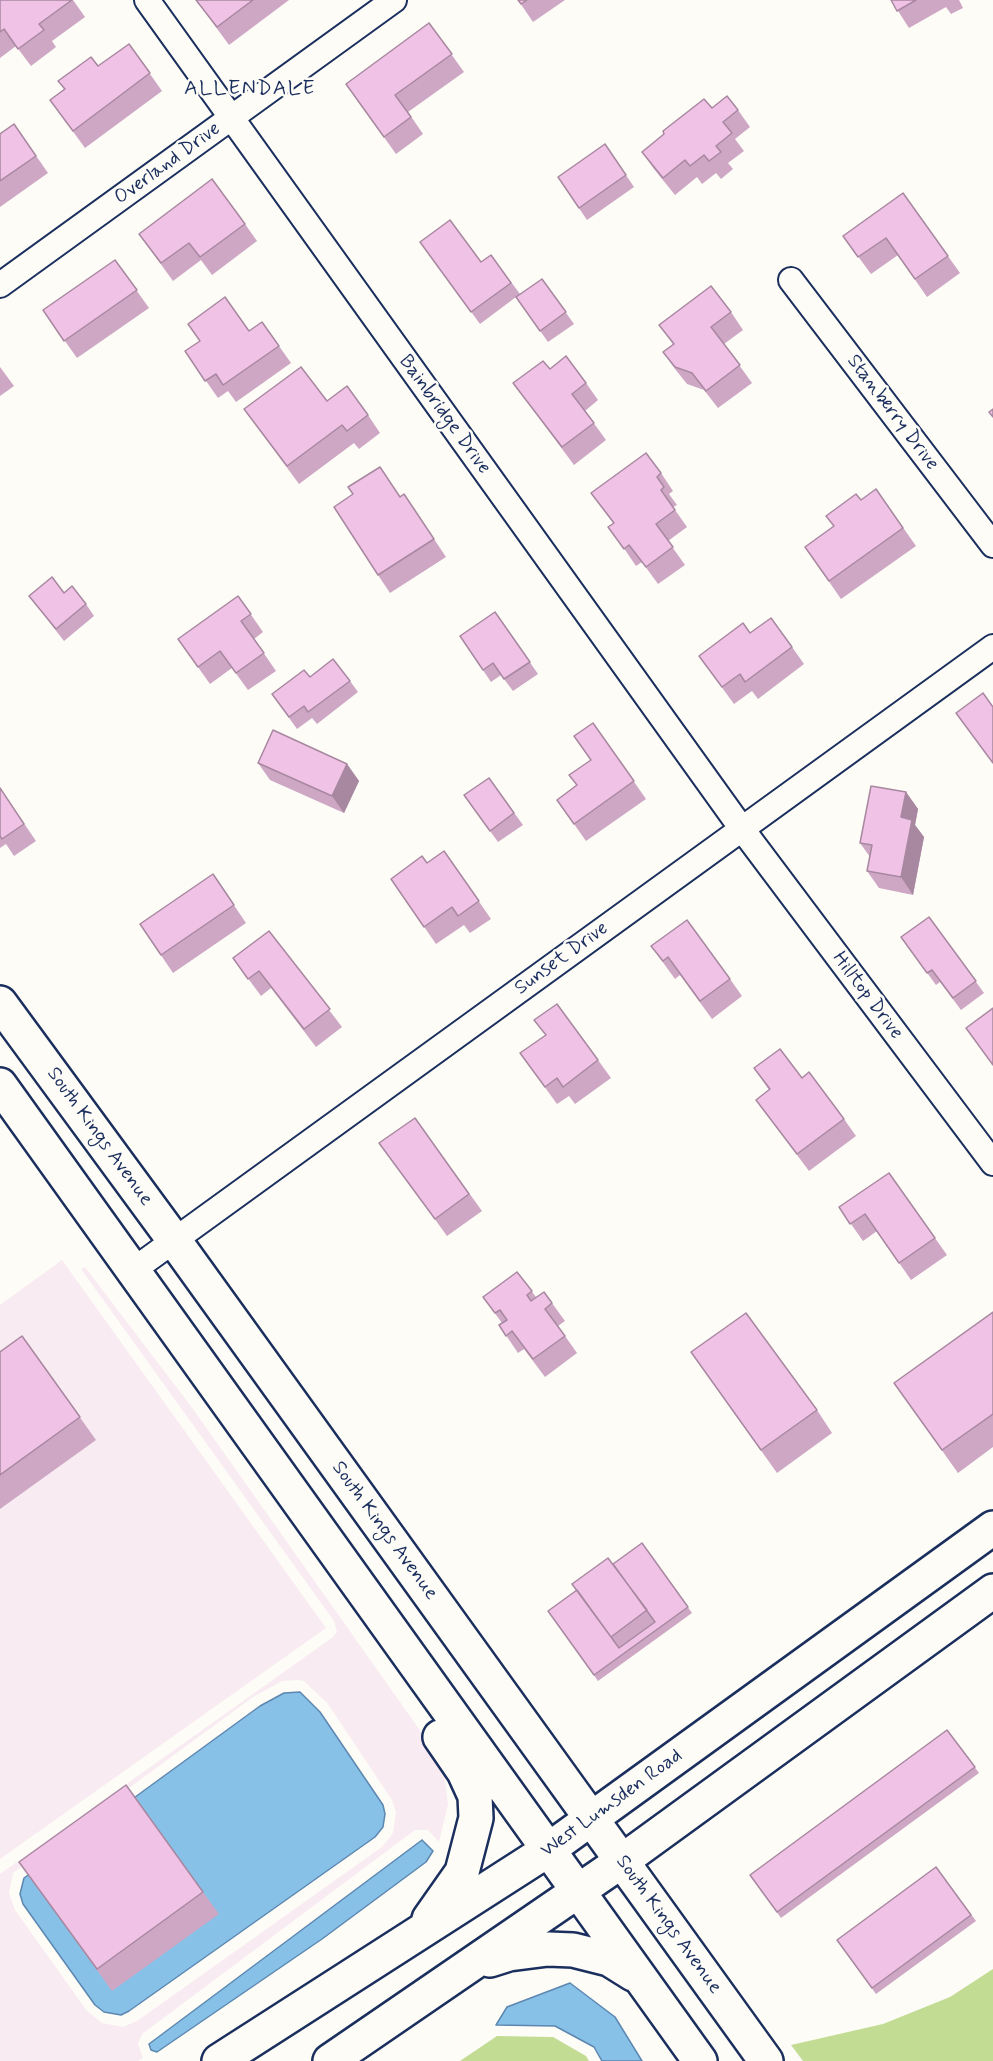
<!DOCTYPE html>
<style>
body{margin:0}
canvas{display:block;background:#fdfcf7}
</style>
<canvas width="993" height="2061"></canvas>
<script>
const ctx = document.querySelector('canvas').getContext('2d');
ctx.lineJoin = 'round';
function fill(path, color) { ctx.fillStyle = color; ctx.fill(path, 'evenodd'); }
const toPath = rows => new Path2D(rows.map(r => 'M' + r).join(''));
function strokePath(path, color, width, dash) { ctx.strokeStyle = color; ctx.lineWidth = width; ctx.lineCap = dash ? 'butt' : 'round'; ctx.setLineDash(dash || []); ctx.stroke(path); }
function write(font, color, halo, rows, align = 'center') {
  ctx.font = font + ' Mynerve,sans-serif'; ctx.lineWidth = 5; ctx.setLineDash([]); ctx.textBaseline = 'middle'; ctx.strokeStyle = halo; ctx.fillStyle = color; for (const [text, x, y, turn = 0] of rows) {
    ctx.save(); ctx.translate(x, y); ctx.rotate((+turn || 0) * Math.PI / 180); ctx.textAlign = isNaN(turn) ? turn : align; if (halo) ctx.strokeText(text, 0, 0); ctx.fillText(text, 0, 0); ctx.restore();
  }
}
fill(toPath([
 [62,1260,326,1628,0,1859,0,1305],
 [85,1267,193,1409,443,1763,448,1805,439,1842,428,1830,415,1830,142,2034,138,2044,143,2058,138,2061,0,2061,0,1874,333,1637,337,1632,334,1621,81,1269],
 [298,1680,304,1681,328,1704,392,1800,396,1812,393,1833,382,1847,137,2021,123,2027,102,2023,87,2011,15,1910,9,1893,13,1873,253,1697,282,1681]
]), '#f9ebf2');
fill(toPath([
 [993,1969,993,2061,803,2061,791,2045,883,2024,950,1997],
 [497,2036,553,2037,586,2056,589,2061,460,2061]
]), '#c3dc93');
const water = toPath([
 [300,1692,320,1712,383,1805,385,1814,383,1827,375,1837,129,2011,121,2015,104,2012,95,2005,23,1904,20,1894,24,1878,260,1706,284,1693,300,1692],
 [422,1840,433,1851,426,1862,322,1939,157,2052,151,2050,149,2044,422,1840],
 [570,1983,615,2017,642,2061,602,2061,594,2047,555,2026,496,2025,507,2007,570,1983]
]);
fill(water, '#88c1e7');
strokePath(water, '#5c87b0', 1.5);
const street = toPath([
 [147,0,742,829,993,1163],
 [791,280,993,545],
 [0,285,394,0],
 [132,1271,993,647]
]);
const secondary = toPath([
 [0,1003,174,1240,766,2061],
 [0,1085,700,2061],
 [429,1919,462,1872,476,1818,475,1796,464,1772,440,1737],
 [490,1960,509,1954,548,1949,573,1950,609,1959,633,1974],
 [219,2061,548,1850,993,1528],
 [330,2061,622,1861,993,1591]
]);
strokePath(street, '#1b2f5e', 28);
strokePath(secondary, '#1b2f5e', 38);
strokePath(street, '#fdfcf7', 24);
strokePath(secondary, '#fdfcf7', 33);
fill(toPath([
 [0,0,73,0,85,17,52,41,56,47,31,66,16,46,0,58],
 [196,0,289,0,229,45],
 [518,0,565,0,533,22],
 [891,0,959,0,963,8,951,14,946,7,909,28],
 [429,23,464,72,408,112,423,134,396,154,346,84],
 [129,44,162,91,85,148,50,100,64,89,58,81,98,66],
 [712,108,738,110,750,127,735,139,744,151,728,163,733,169,721,179,716,173,702,184,697,177,675,195,654,169,642,152],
 [14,124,48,173,0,207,0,134],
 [605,144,634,187,587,220,558,177],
 [903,193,960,273,927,297,898,255,871,274,843,236],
 [245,224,257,241,212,275,201,260,173,281,139,234],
 [420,242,481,262,491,255,520,294,542,279,574,324,548,342,516,297,480,324],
 [115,260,149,308,77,358,43,310],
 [731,312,743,330,724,344,752,383,718,408,704,390,687,384,675,369,663,352,673,344,659,325],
 [262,322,291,363,236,402,228,391,218,398,185,351,249,331],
 [0,367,14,386,0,396],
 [550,369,586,383,598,400,585,411,606,440,574,465,513,383],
 [327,401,368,415,380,433,359,449,354,443,299,484,244,409],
 [661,473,673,491,669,494,677,505,673,507,687,527,668,541,685,565,658,584,642,562,636,566,621,544,613,523,591,493],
 [876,489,916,546,841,599,805,547,833,527],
 [404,494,446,557,390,593,378,575,400,496],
 [64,593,86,604,94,616,64,641,29,596],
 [238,596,263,632,254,639,276,671,248,690,232,668,210,684,178,639],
 [495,612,538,674,513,691,501,675,491,682,460,636],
 [750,633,792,647,804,664,758,699,752,691,734,704,699,656],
 [310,677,350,681,358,692,317,724,312,718,297,729,272,694],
 [593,723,646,799,586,841,557,800,577,786,591,760],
 [258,763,347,764,359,781,344,813,270,780],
 [489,778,523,825,498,842,464,795],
 [0,788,36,841,14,856,6,844,0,848],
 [906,792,918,809,915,825,924,837,913,895,879,888,867,871,870,857,860,843],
 [444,851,491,919,470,933,464,925,436,944,391,879,427,863],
 [213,874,246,923,173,973,140,924],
 [929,917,984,993,961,1010,940,982,936,985,901,937],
 [269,931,342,1027,316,1047,271,988,261,996,233,958],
 [651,946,730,979,742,996,712,1019,680,975,675,979],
 [520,1053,598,1060,611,1078,575,1104,569,1096,557,1104],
 [754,1068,844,1119,856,1136,809,1171,756,1100,769,1090],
 [415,1118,482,1211,447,1236,392,1160],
 [889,1173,947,1255,911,1280,877,1231,863,1241,839,1207],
 [517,1272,536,1297,544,1292,565,1321,558,1326,577,1353,545,1377,524,1349,518,1353,499,1325,502,1323,483,1297],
 [993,1312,993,1447,958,1473,894,1383],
 [22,1336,96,1440,0,1509,0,1352],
 [691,1352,817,1410,832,1433,777,1473],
 [642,1543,692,1613,598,1681,548,1611],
 [947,1730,979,1773,781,1918,750,1875],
 [19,1862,203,1892,219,1914,112,1991],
 [936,1867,976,1921,876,1994,837,1940]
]), '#cea7c5');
fill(toPath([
 [347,764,359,781,344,813,332,796],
 [906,792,918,809,915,825,924,837,913,895,901,877,901,817]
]), '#a888a0');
const building = toPath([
 [0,0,72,0,39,24,44,30,18,49,4,29,0,32,0,0],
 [196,0,253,0,217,27,196,0],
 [518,0,527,0,521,4,518,0],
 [891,0,916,0,897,11,891,0],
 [429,23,452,54,395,95,411,117,384,137,346,84,429,23],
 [129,44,150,73,73,131,50,100,65,89,58,81,91,57,98,66,129,44],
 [727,96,738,110,723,122,732,133,716,146,721,152,709,161,704,155,690,166,685,160,663,178,642,152,664,134,663,131,704,99,712,108,727,96],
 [14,124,36,156,0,181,0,134,14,124],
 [605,144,626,175,579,208,558,177,605,144],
 [212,179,245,224,200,257,189,243,161,263,139,234,212,179],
 [903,193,948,256,915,279,886,238,858,257,843,236,903,193],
 [450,220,481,262,491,255,511,283,471,312,420,242,450,220],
 [115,260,137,290,64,341,43,310,115,260],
 [542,279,566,312,540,331,516,297,542,279],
 [711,286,731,312,711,327,740,365,706,391,692,373,675,367,663,352,674,344,659,325,711,286],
 [225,297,249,331,262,322,279,346,223,385,216,374,205,381,185,351,200,341,188,324,225,297],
 [566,356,586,383,572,394,594,423,562,447,513,383,543,361,550,369,566,356],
 [301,367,327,401,347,386,368,415,347,431,342,425,287,466,244,409,301,367],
 [993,409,993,417,989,412,993,409],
 [646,453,661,473,657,477,664,487,661,490,675,510,656,524,673,547,646,567,629,545,624,549,608,527,614,523,591,493,646,453],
 [380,467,400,497,404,494,434,539,378,575,334,507,353,494,348,487,380,467],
 [876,489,903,528,829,581,805,547,834,526,826,516,856,494,861,500,876,489],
 [52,577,64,593,72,586,86,604,56,629,29,596,52,577],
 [238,596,251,614,241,621,264,653,236,673,220,651,198,667,178,639,238,596],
 [495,612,530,662,504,679,493,663,483,670,460,636,495,612],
 [771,618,792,647,745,682,740,674,722,687,699,656,743,623,750,633,771,618],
 [333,659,350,681,308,712,304,706,289,717,272,694,304,670,310,677,333,659],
 [983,693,993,707,993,763,956,713,983,693],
 [593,723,634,781,574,824,557,800,577,785,569,775,591,760,574,736,593,723],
 [273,730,347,764,332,796,258,763,273,730],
 [489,778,514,813,490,831,464,795,489,778],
 [871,786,906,792,901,817,912,820,901,877,867,871,872,845,860,843,871,786],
 [0,788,24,824,2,839,0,836,0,788],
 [444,851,479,901,458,916,452,907,424,927,391,879,422,856,427,863,444,851],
 [213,874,234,905,161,955,140,924,213,874],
 [929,917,976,981,953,998,932,970,927,973,901,937,929,917],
 [687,920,730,979,700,1001,668,957,663,961,651,946,687,920],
 [269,931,330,1009,304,1029,259,971,248,979,233,958,269,931],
 [557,1004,598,1060,563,1087,557,1078,545,1087,520,1053,546,1035,534,1020,557,1004],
 [993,1008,993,1065,966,1028,993,1008],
 [780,1049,802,1078,809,1072,844,1119,797,1154,756,1100,770,1089,754,1068,780,1049],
 [415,1118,469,1194,435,1219,379,1143,415,1118],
 [889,1173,935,1238,899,1263,865,1214,850,1224,839,1207,889,1173],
 [517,1272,532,1291,527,1295,531,1301,544,1292,552,1303,545,1309,565,1336,533,1359,512,1331,506,1336,499,1325,507,1320,500,1310,495,1313,483,1297,517,1272],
 [993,1312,993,1414,942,1450,894,1383,993,1312],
 [746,1313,817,1410,761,1450,691,1352,746,1313],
 [22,1336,80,1417,0,1475,0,1352,22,1336],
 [642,1543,688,1607,594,1675,548,1611,577,1590,619,1648,655,1622,613,1564,642,1543],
 [608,1558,647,1610,611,1637,572,1584,608,1558],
 [947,1730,975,1767,777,1912,750,1875,947,1730],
 [126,1785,203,1892,97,1969,19,1862,126,1785],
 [936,1867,971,1915,872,1988,837,1940,936,1867]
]);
fill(building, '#f0c2e5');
strokePath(building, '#a888a0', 1.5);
write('20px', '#1b2f5e', '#fdfcf7', [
 ["Overland Drive",168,164,-36],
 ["Stanberry Drive",892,413,53],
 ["Bainbridge Drive",444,415,54],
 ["Sunset Drive",562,959,-36],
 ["Hilltop Drive",867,996,53],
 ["South Kings Avenue",99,1137,54],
 ["South Kings Avenue",384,1531,54],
 ["West Lumsden Road",612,1804,-36],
 ["South Kings Avenue",668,1925,54]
]);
ctx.letterSpacing = '1.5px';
write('21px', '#1b2f5e', '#fdfcf7', [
 ["ALLENDALE",250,90]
]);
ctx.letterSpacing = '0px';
</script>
